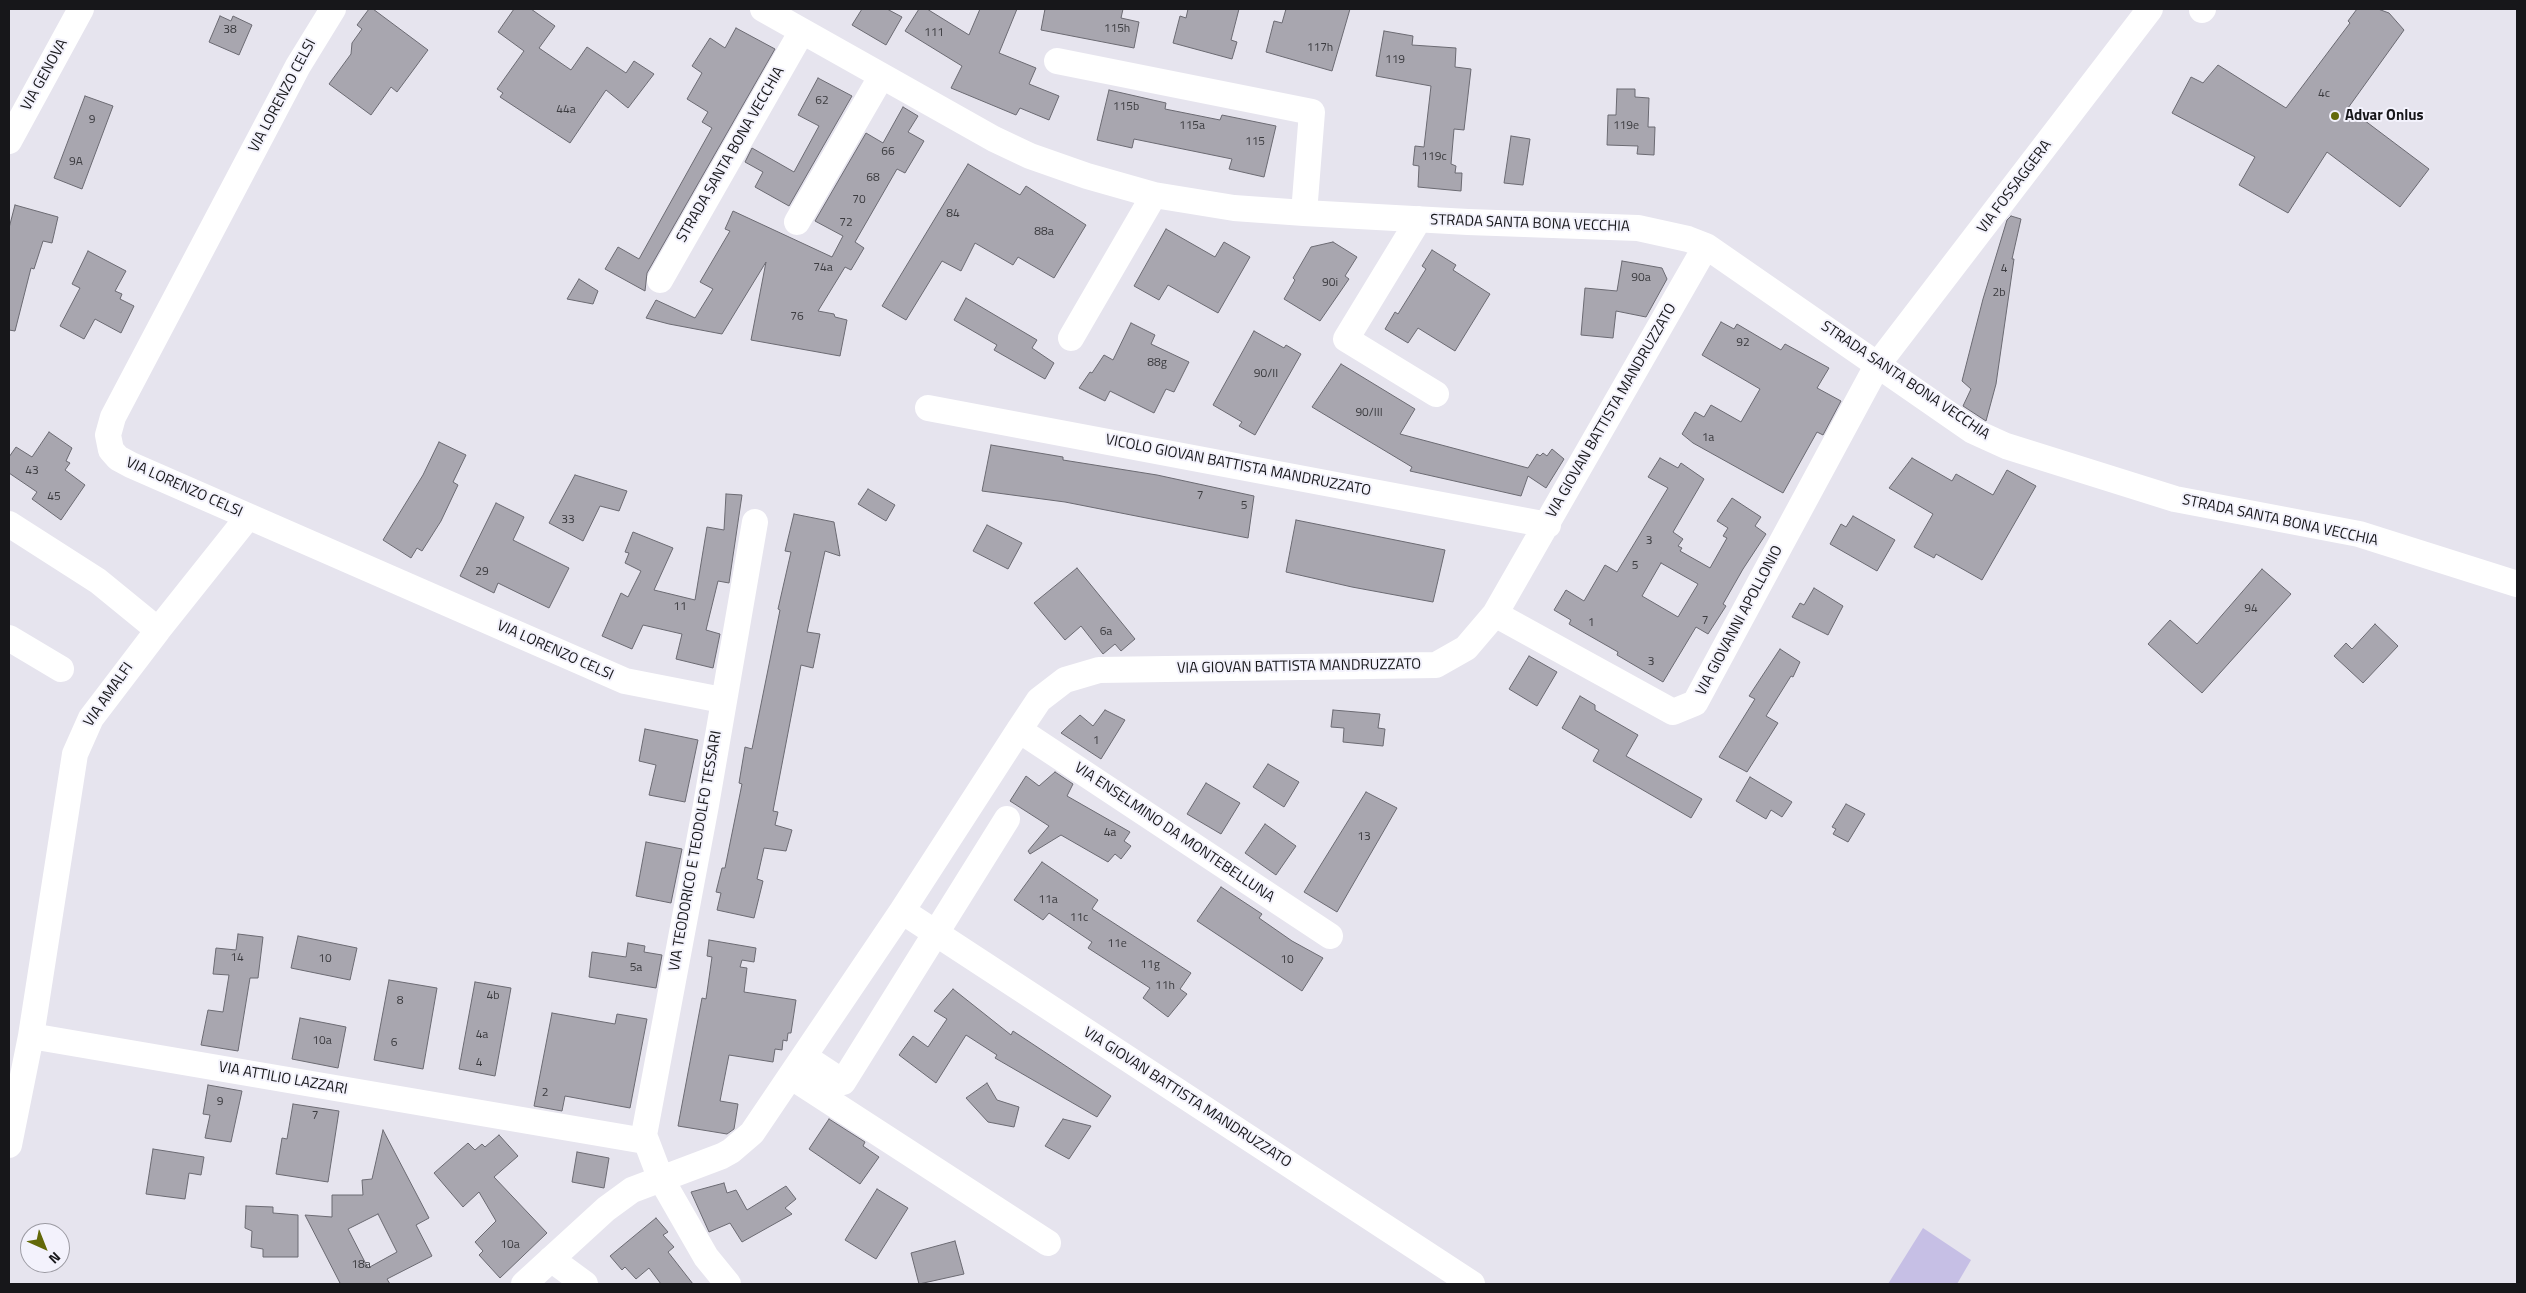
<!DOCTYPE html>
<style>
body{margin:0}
#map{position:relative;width:2526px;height:1293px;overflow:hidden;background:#e6e4ee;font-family:"Titillium Web",sans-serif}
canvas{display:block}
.frame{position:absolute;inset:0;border:10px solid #17171a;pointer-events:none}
.north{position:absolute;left:20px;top:1223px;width:50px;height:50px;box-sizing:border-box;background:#f3f2fc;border:1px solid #9b9aa2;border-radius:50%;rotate:136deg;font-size:14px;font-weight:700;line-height:20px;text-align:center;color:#17171a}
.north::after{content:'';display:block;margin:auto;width:18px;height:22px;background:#636909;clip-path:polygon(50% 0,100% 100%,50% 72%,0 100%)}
</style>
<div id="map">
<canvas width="2526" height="1293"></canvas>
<div class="frame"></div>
<div class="north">N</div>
</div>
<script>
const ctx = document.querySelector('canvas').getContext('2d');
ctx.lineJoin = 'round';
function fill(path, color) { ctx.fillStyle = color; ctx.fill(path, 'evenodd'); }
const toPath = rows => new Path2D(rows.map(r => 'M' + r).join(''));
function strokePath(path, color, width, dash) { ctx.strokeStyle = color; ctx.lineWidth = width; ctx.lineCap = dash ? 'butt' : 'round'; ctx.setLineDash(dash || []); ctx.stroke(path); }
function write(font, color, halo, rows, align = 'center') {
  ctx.font = font + ' "Titillium Web",sans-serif'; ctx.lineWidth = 4; ctx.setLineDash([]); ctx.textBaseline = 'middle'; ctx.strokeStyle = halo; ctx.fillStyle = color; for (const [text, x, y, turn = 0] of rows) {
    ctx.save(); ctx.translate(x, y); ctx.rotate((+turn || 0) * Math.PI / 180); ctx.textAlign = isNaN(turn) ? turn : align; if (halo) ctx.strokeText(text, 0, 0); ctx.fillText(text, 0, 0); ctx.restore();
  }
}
fill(toPath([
 [1923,1228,1971,1260,1957,1284,1888,1284]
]), '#c6bfe5');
const building = toPath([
 [369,9,373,9,428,50,397,92,391,87,371,115,329,84,351,54,352,43,362,29,357,25,369,9],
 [514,9,531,9,555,26,539,48,571,70,587,47,626,73,634,61,654,74,628,108,606,90,570,143,500,97,503,93,497,89,524,51,498,32,514,9],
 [862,9,887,9,902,17,886,45,852,25,862,9],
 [919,9,927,9,969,35,980,9,1017,9,999,53,1036,68,1029,84,1059,96,1049,120,1020,108,1016,115,951,88,962,66,905,31,919,9],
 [1045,9,1123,9,1121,18,1139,22,1134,48,1041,30,1045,9],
 [1188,9,1239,9,1231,40,1237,42,1232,59,1173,43,1180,16,1186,18,1188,9],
 [1286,9,1350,9,1332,71,1266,52,1274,21,1282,23,1286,9],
 [2357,9,2378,9,2389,13,2404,30,2348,108,2429,169,2400,207,2327,152,2288,213,2239,185,2255,157,2172,113,2191,77,2203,83,2218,65,2286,108,2350,23,2348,21,2357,9],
 [220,16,231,21,233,16,252,25,239,55,209,42,220,16],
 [736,28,775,49,647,273,645,291,605,269,618,247,639,259,712,128,702,122,708,112,687,99,702,73,692,66,710,38,725,48,736,28],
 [1384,31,1413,36,1412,45,1456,48,1455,67,1471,69,1464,130,1454,129,1451,164,1456,166,1455,173,1462,173,1461,191,1418,187,1419,166,1413,165,1415,146,1424,147,1431,86,1376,76,1384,31],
 [818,78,852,96,789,206,755,187,763,172,745,162,752,148,794,172,819,126,798,115,818,78],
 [1617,89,1635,89,1635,97,1649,98,1648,127,1655,127,1654,155,1637,154,1638,146,1607,145,1608,115,1616,115,1617,89],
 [1109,90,1166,103,1165,109,1220,120,1222,115,1276,126,1264,177,1229,169,1232,159,1134,139,1132,148,1097,140,1109,90],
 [85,96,113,106,82,189,54,178,85,96],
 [903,107,918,116,908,132,924,141,905,173,897,169,855,242,864,248,851,270,845,267,818,311,834,314,835,317,847,320,840,356,751,340,766,262,722,334,669,324,646,318,656,300,695,318,713,289,700,282,730,231,725,229,733,211,832,257,843,236,815,221,866,133,883,143,903,107],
 [1511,136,1530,139,1523,185,1504,183,1511,136],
 [968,164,1020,195,1026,186,1086,225,1054,278,1018,257,1013,265,975,243,961,271,942,261,906,320,882,306,968,164],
 [15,205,58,217,52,243,43,241,34,269,31,268,15,331,9,330,9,228,15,205],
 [2011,216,2021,219,2012,259,2014,259,1996,384,1986,421,1963,406,1971,389,1962,381,1983,299,2007,220,2011,216],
 [1166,229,1215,257,1224,242,1250,257,1218,313,1168,285,1159,300,1134,286,1166,229],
 [1333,242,1357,257,1345,276,1349,279,1320,321,1284,299,1295,280,1293,278,1311,247,1333,242],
 [1432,250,1456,265,1453,270,1490,294,1455,351,1418,328,1408,343,1385,329,1395,312,1398,314,1426,269,1422,266,1432,250],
 [88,251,126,271,115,291,122,294,120,299,134,306,121,333,95,319,84,339,60,326,80,288,72,284,88,251],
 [1622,261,1662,268,1667,279,1646,317,1616,311,1613,338,1581,335,1585,288,1617,291,1622,261],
 [579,279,598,291,593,304,567,299,579,279],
 [966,298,1037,340,1032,348,1054,363,1045,379,994,350,997,345,954,320,966,298],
 [1721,322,1734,329,1737,324,1781,350,1785,344,1829,368,1817,388,1841,401,1823,435,1817,432,1783,493,1693,443,1682,434,1695,412,1704,417,1711,405,1741,422,1760,389,1702,355,1721,322],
 [1131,323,1155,335,1151,344,1189,362,1174,392,1166,389,1154,413,1110,391,1105,401,1079,388,1090,372,1092,373,1104,355,1113,360,1131,323],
 [1254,331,1284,348,1286,345,1301,354,1255,435,1239,426,1242,422,1213,405,1254,331],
 [1341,364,1415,409,1400,434,1528,468,1537,454,1540,456,1543,453,1547,456,1552,449,1564,459,1546,488,1528,476,1521,496,1410,471,1412,467,1312,407,1341,364],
 [49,432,72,448,66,461,70,463,65,470,85,485,61,520,32,499,37,492,9,473,9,457,16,447,32,457,49,432],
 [439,442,466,455,453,482,458,485,441,521,422,551,417,548,411,558,383,540,423,475,439,442],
 [991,445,1063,457,1063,460,1157,475,1254,496,1248,538,1065,502,982,491,991,445],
 [1660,458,1678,468,1681,463,1704,479,1673,532,1683,539,1678,546,1682,548,1680,551,1710,568,1727,538,1723,536,1728,528,1717,521,1732,498,1761,517,1755,526,1766,534,1743,569,1723,604,1726,606,1708,634,1696,627,1663,682,1617,655,1618,652,1569,624,1571,620,1554,610,1566,590,1584,601,1605,565,1617,572,1668,488,1648,477,1660,458],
 [1661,563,1698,584,1678,617,1642,596,1661,563],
 [1912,458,1952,481,1956,474,1993,495,2007,470,2036,486,1982,580,1936,554,1934,558,1914,547,1933,514,1889,488,1912,458],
 [575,475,627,491,619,511,600,506,583,541,549,523,575,475],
 [868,489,895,505,886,521,858,504,868,489],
 [726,494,742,495,729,583,718,581,706,630,720,634,713,668,676,659,682,634,643,625,632,649,602,636,621,593,628,597,641,571,625,563,629,553,625,552,633,532,673,548,654,590,695,600,707,527,724,530,726,494],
 [496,503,524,517,513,540,569,568,549,608,498,583,494,593,460,576,496,503],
 [794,514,834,522,840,556,825,551,807,632,820,634,813,668,801,665,773,811,778,812,775,825,792,830,786,851,764,848,757,879,763,881,754,918,717,910,721,893,716,892,722,868,725,868,742,784,739,783,745,747,752,749,780,610,778,609,791,552,785,551,794,514],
 [1853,516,1895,540,1877,571,1830,544,1841,524,1846,527,1853,516],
 [1296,520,1445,550,1433,602,1352,587,1286,572,1296,520],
 [987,525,1022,543,1008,569,973,551,987,525],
 [1077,568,1135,639,1121,651,1115,644,1103,654,1081,626,1065,640,1034,603,1077,568],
 [2262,569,2291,594,2202,693,2148,644,2170,620,2197,644,2262,569],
 [1814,588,1843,606,1828,635,1792,617,1800,603,1804,605,1814,588],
 [2375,624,2398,646,2363,683,2334,656,2346,643,2352,649,2375,624],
 [1780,649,1800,662,1793,677,1791,676,1766,716,1778,723,1747,772,1719,757,1755,699,1749,696,1780,649],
 [1529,656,1557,672,1537,706,1509,689,1529,656],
 [1580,696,1595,705,1595,710,1638,735,1626,756,1702,799,1691,818,1593,761,1599,750,1562,728,1580,696],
 [1105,710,1125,720,1101,759,1061,733,1080,715,1093,726,1105,710],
 [1333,710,1380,714,1378,728,1385,729,1383,746,1343,742,1344,728,1331,727,1333,710],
 [645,729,698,740,685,802,649,795,656,765,639,761,645,729],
 [1268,764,1299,782,1284,807,1253,787,1268,764],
 [1055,772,1073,784,1067,796,1130,832,1124,841,1131,846,1121,859,1115,854,1108,862,1061,835,1030,854,1028,851,1049,826,1010,801,1026,776,1039,786,1055,772],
 [1750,777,1792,802,1782,817,1771,810,1766,819,1736,801,1750,777],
 [1206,783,1240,803,1221,834,1187,814,1206,783],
 [1366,792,1397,808,1337,912,1304,892,1366,792],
 [1846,804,1865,814,1848,842,1833,834,1836,829,1832,827,1846,804],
 [1265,824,1296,846,1276,875,1245,853,1265,824],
 [646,842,682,849,671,903,636,896,646,842],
 [1042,862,1098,900,1092,909,1191,973,1180,989,1187,994,1168,1017,1143,998,1150,988,1088,948,1092,942,1049,913,1043,920,1014,900,1042,862],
 [1221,887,1262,914,1259,918,1292,941,1323,958,1302,991,1197,921,1221,887],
 [238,934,263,937,258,978,250,978,238,1051,201,1045,208,1010,223,1012,229,975,213,974,216,948,236,950,238,934],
 [298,936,357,948,350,980,291,968,298,936],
 [709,940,756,948,754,962,742,960,740,967,747,968,744,992,796,1000,791,1033,788,1033,787,1041,783,1040,782,1050,775,1049,773,1062,729,1055,720,1101,738,1104,734,1129,727,1134,678,1126,702,998,706,999,712,957,707,956,709,940],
 [628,943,645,946,644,952,662,955,656,988,589,977,592,952,626,957,628,943],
 [389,980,437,988,423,1069,374,1060,389,980],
 [475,982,511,988,495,1076,459,1069,475,982],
 [953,989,1011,1035,1013,1031,1111,1096,1097,1117,995,1058,997,1055,966,1035,936,1083,899,1055,913,1036,928,1047,947,1019,934,1011,953,989],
 [552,1013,615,1024,617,1014,647,1019,630,1108,565,1096,562,1111,534,1106,552,1013],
 [300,1018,346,1027,338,1068,292,1059,300,1018],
 [987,1083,997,1100,1019,1107,1014,1127,988,1122,966,1098,987,1083],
 [208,1085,242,1091,231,1142,205,1138,210,1115,203,1114,208,1085],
 [293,1104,339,1111,328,1182,276,1174,282,1138,287,1139,293,1104],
 [829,1119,865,1142,863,1146,879,1157,860,1184,809,1149,829,1119],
 [1063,1119,1091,1126,1069,1159,1045,1146,1063,1119],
 [383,1130,429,1218,416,1225,432,1256,387,1279,390,1284,337,1284,340,1283,305,1215,332,1217,332,1195,363,1195,362,1180,372,1179,383,1130],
 [378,1214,397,1252,368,1268,348,1229,378,1214],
 [499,1135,518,1156,494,1177,547,1233,500,1278,479,1255,483,1251,475,1242,496,1221,479,1192,463,1207,434,1173,468,1143,475,1150,482,1144,485,1147,499,1135],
 [153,1149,204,1157,201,1175,189,1173,185,1199,146,1194,153,1149],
 [577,1152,609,1158,604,1188,572,1182,577,1152],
 [724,1183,727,1193,736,1190,747,1210,786,1186,796,1199,785,1208,792,1214,742,1242,730,1223,709,1232,691,1192,724,1183],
 [877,1189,908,1208,876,1259,845,1240,877,1189],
 [246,1206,273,1207,273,1213,298,1215,298,1257,263,1257,263,1249,251,1247,252,1231,245,1228,246,1206],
 [656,1218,668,1232,663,1235,674,1247,668,1252,693,1284,661,1284,649,1268,636,1279,625,1267,622,1270,610,1256,656,1218],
 [955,1241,964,1274,919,1284,911,1253,955,1241]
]);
fill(building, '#a8a6af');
strokePath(building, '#6b6a72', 1);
strokePath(toPath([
 [333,9,298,66,113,417,108,435,111,450,118,458,131,465,625,681,722,700],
 [763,9,994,139,1030,156,1087,176,1154,195,1234,208,1304,213,1468,222,1638,228,1688,239,1706,246,1973,431,2006,446,2175,499,2359,534,2517,584],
 [2202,10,2203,9],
 [1057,61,1312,112,1304,213],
 [9,141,81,9],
 [1419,219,1346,339,1436,394],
 [797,222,881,77],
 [660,280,802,31],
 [1071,338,1154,195],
 [928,408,1548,525],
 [9,524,98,581,158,630,91,718,75,754,31,1036],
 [1495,614,1673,712,1695,703,1878,364,2150,9],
 [158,630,248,517],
 [9,638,61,669],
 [1019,730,1330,936],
 [902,911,1472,1284],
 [805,1057,843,1082,1007,819],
 [792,1077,1048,1243],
 [9,1145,31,1036,645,1141],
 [551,1259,585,1284],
 [524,1284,606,1209,632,1190,722,1156,731,1151,752,1133,902,911,1019,730,1039,700,1065,680,1099,670,1436,665,1466,648,1495,614,1706,246],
 [728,1284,706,1257,660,1177,644,1135,706,805,755,522]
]), '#fff', 26);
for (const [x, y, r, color] of [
 [2335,116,5,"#636909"]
]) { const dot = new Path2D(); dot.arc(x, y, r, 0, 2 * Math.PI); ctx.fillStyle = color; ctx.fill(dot); strokePath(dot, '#f3f2fc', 2); }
write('12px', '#3b3b3f', null, [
 ["115h",1117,29],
 ["38",230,30],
 ["111",934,33],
 ["117h",1320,48],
 ["119",1395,60],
 ["4c",2324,94],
 ["62",822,101],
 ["115b",1126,107],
 ["44a",566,110],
 ["9",92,120],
 ["115a",1192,126],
 ["119e",1626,126],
 ["115",1255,142],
 ["66",888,152],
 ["119c",1434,157],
 ["9A",76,162],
 ["68",873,178],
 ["70",859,200],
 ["84",953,214],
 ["72",846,223],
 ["88a",1044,232],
 ["74a",823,268],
 ["4",2004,269],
 ["90a",1641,278],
 ["90i",1330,283],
 ["2b",1999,293],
 ["76",797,317],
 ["92",1743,343],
 ["88g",1157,363],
 ["90/II",1266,374],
 ["90/III",1369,413],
 ["1a",1708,438],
 ["43",32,471],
 ["7",1200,496],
 ["45",54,497],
 ["5",1244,506],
 ["33",568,520],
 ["3",1649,541],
 ["5",1635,566],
 ["29",482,572],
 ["11",680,607],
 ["94",2251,609],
 ["7",1705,621],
 ["1",1591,623],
 ["6a",1106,632],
 ["3",1651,662],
 ["1",1096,741],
 ["4a",1110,833],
 ["13",1364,837],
 ["11a",1048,900],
 ["11c",1079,918],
 ["11e",1117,944],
 ["14",237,958],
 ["10",325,959],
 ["10",1287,960],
 ["11g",1150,965],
 ["5a",636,968],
 ["11h",1165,986],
 ["4b",493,996],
 ["8",400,1001],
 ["4a",482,1035],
 ["10a",322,1041],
 ["6",394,1043],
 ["4",479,1063],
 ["2",545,1093],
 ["9",220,1102],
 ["7",315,1116],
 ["10a",510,1245],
 ["18a",361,1265]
]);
write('15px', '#17171a', '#f3f2fc', [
 ["VIA GENOVA",45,75,-61],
 ["VIA LORENZO CELSI",283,96,-62],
 ["STRADA SANTA BONA VECCHIA",731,155,-60],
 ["VIA FOSSAGGERA",2015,187,-53],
 ["STRADA SANTA BONA VECCHIA",1530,224,2],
 ["STRADA SANTA BONA VECCHIA",1905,381,34],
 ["VIA GIOVAN BATTISTA MANDRUZZATO",1612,411,-60],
 ["VICOLO GIOVAN BATTISTA MANDRUZZATO",1238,466,11],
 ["VIA LORENZO CELSI",184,488,24],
 ["STRADA SANTA BONA VECCHIA",2280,521,12],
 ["VIA GIOVANNI APOLLONIO",1740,621,-62],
 ["VIA LORENZO CELSI",555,651,24],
 ["VIA GIOVAN BATTISTA MANDRUZZATO",1299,667,-1],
 ["VIA AMALFI",109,695,-55],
 ["VIA ENSELMINO DA MONTEBELLUNA",1174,833,34],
 ["VIA TEODORICO E TEODOLFO TESSARI",696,851,-80],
 ["VIA ATTILIO LAZZARI",283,1079,10],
 ["VIA GIOVAN BATTISTA MANDRUZZATO",1187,1098,33]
]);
write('bold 15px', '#17171a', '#f3f2fc', [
 ["Advar Onlus",2345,116]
], 'left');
</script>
